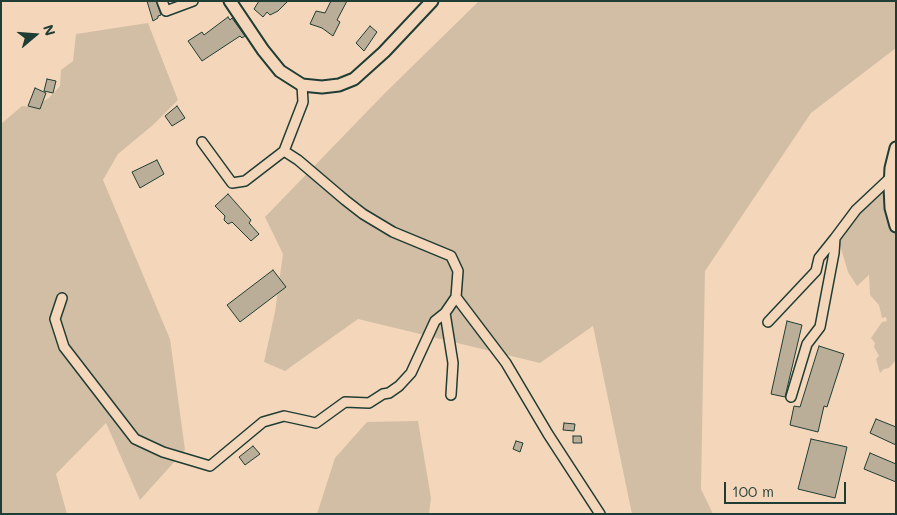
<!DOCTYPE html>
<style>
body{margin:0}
#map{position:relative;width:897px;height:515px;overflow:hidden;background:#f4d7bb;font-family:Mali,sans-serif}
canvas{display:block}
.frame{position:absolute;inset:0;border:2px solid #1f3d34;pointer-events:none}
.north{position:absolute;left:10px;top:10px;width:50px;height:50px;-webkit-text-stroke:4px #f4d7bb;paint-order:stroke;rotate:72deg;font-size:14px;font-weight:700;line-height:20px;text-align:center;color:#1f3d34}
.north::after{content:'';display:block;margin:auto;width:18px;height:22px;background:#1f3d34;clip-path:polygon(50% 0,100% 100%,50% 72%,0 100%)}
.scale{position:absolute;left:724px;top:482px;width:122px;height:22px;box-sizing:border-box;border:2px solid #1f3d34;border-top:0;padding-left:6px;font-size:15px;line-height:18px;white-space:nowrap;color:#1f3d34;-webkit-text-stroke:4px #f4d7bb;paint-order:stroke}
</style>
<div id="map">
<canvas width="897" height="515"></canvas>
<div class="frame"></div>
<div class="north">N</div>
<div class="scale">100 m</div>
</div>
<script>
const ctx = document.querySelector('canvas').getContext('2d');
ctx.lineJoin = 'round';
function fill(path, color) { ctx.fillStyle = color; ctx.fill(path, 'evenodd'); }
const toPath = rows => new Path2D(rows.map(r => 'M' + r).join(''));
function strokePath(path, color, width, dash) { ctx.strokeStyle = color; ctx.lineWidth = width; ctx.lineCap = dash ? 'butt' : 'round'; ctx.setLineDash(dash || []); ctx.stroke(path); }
fill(toPath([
 [479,1,896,1,896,48,811,113,705,271,701,489,713,514,632,514,593,326,540,363,358,319,285,371,264,362,275,312,283,254,265,217,385,93],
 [148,23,178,100,153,125,118,154,103,180,170,339,185,450,140,500,106,423,56,474,67,514,1,514,1,124,22,106,33,107,49,98,60,86,61,70,73,61,76,34],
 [884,192,896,229,896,360,889,368,884,369,880,373,876,359,879,356,874,347,875,343,871,338,882,322,887,321,886,317,882,318,879,305,870,295,869,275,857,286,848,272,839,242,857,216],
 [418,421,431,498,429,514,317,514,335,458,367,422]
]), '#d2bea5');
const building = toPath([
 [147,1,156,1,161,15,158,16,158,18,153,21,147,1],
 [259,1,288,1,278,11,270,15,267,12,263,17,254,9,259,1],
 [331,1,347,1,337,20,340,22,333,36,322,28,310,24,316,11,325,13,331,1],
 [228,17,230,20,232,18,245,36,242,38,240,36,202,61,188,41,202,32,204,35,228,17],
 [370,26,377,32,364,51,356,43,370,26],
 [47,79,56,81,53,93,44,91,47,79],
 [35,88,46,93,40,109,28,106,35,88],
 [177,106,185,118,172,126,165,116,177,106],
 [157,160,164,174,140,188,132,172,157,160],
 [228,194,251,220,249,223,259,234,251,241,232,222,228,224,224,220,225,216,215,206,228,194],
 [273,270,286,287,240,322,227,305,273,270],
 [787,321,802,325,785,397,771,394,787,321],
 [819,346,844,354,827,407,824,406,818,432,790,425,794,406,800,407,819,346],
 [876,419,896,427,896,445,870,433,876,419],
 [564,423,575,424,574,431,563,430,564,423],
 [573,436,581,436,582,443,573,443,573,436],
 [811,439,847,447,835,498,798,489,811,439],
 [516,441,523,443,520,452,513,449,516,441],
 [253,446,260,454,245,465,239,457,253,446],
 [870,453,896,464,896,482,864,469,870,453]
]);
fill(building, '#bbae98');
strokePath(building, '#1f3d34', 1);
const minor = toPath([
 [162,1,166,11,193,1],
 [202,142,232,183,245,181,284,151,303,102,302,85],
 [284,151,298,160,345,200,363,214,393,232,451,256,458,271,456,297,445,313,453,363,451,395],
 [456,297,506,363,548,434,600,514],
 [62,298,55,319,64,347,135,439,163,452,210,466,263,422,284,416,316,423,345,402,369,403,383,394,389,393,399,386,411,373,435,321,445,313],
 [768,322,816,271,819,258,835,238],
 [791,397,807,344,820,327,834,253,835,238,856,210,890,178]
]);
const major = toPath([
 [230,1,263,50,280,71,302,85,322,87,339,85,354,79,384,52,432,1],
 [896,148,891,168,890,187,891,208,896,226]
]);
strokePath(minor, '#1f3d34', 12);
strokePath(major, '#1f3d34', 15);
strokePath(minor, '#f4d7bb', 9);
strokePath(major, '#f4d7bb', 11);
</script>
